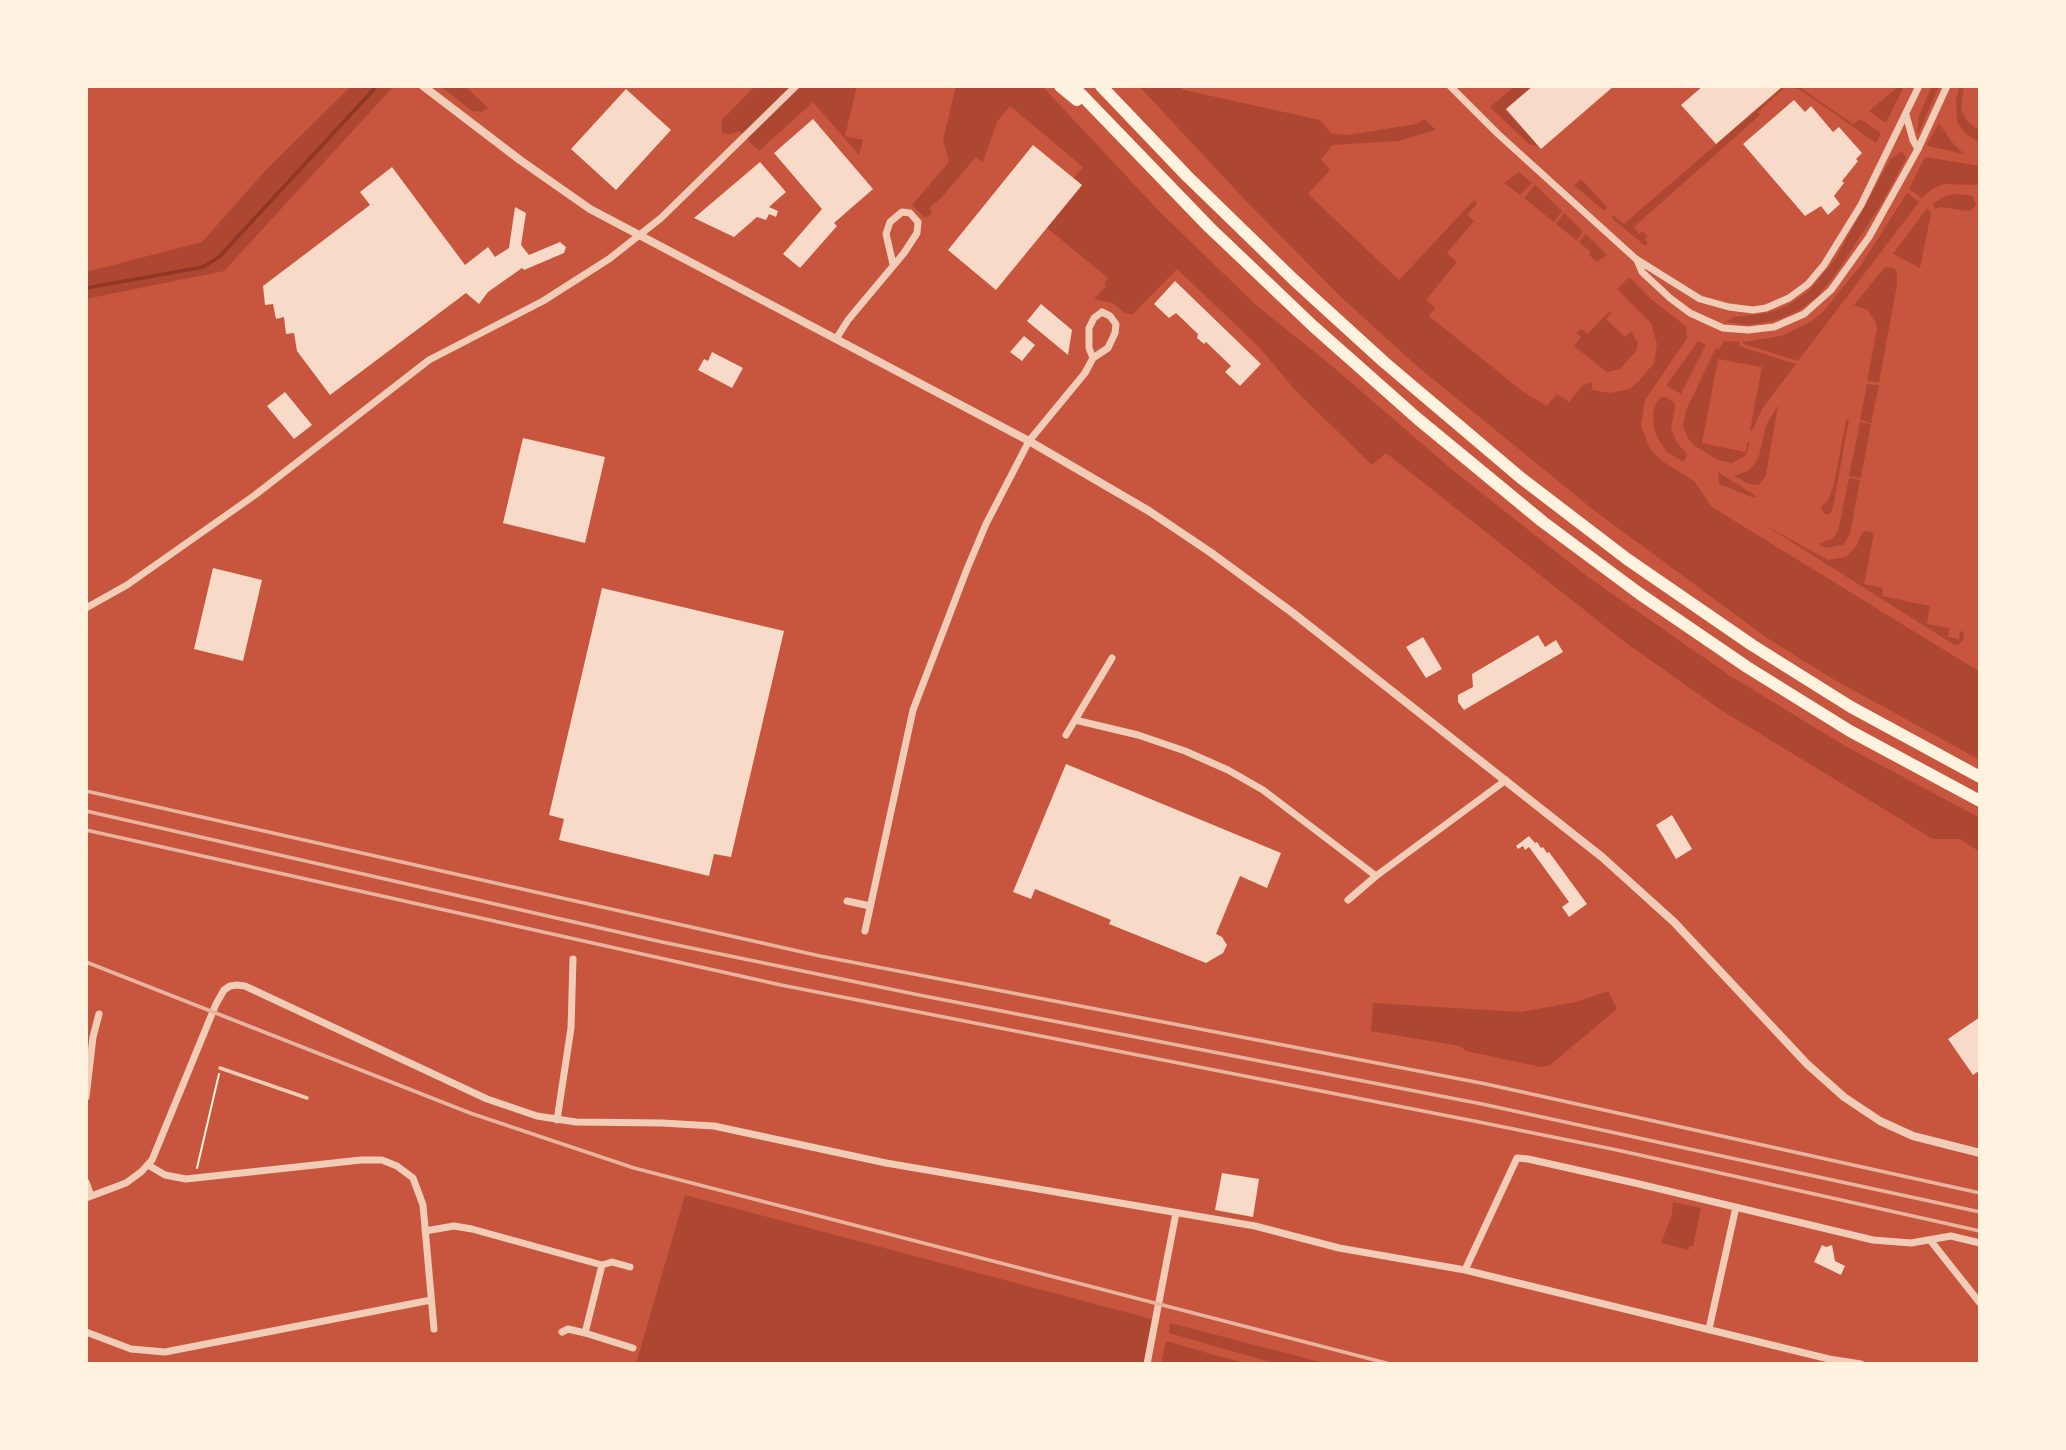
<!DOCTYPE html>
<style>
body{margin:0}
#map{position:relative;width:2066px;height:1450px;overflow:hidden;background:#c8553d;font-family:"Public Sans",sans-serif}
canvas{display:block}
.frame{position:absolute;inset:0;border:88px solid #fff3e0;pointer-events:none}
</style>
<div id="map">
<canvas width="2066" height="1450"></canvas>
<div class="frame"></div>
</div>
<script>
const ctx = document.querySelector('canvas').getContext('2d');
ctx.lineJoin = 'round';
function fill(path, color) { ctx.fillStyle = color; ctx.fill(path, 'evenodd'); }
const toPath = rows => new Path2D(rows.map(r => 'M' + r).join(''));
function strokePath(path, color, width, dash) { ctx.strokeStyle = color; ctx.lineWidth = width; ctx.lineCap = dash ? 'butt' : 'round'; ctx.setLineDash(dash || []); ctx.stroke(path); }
fill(toPath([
 [351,86,394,86,224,271,86,299,86,272,202,242,265,171],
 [440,86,465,86,488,108,482,112,472,111],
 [755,86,857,86,845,136,863,140,859,155,813,102,759,151,739,131,731,134,722,133,722,120],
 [956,86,1042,86,1160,212,1257,306,1331,365,1450,468,1588,577,1729,675,1845,746,1980,818,1980,852,1960,839,1933,839,1721,710,1626,643,1386,453,1372,465,1295,390,1259,347,1177,269,1133,314,1125,313,1112,303,1094,299,1106,286,1104,284,1108,278,1047,228,1082,186,1074,178,1083,167,1010,106,997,122,984,159,982,162,976,157,941,198,929,208,932,212,930,216,924,217,912,205,949,162,943,140],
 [1139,86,1178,86,1184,90,1320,120,1332,134,1348,135,1416,124,1424,119,1436,130,1398,141,1333,145,1321,159,1330,170,1308,194,1399,280,1474,200,1477,204,1467,215,1474,221,1447,253,1457,262,1426,300,1435,308,1429,316,1522,391,1547,406,1557,394,1569,402,1582,386,1592,382,1592,390,1610,393,1629,389,1638,382,1654,363,1657,344,1651,323,1617,289,1629,277,1652,300,1687,327,1686,335,1688,337,1645,400,1641,426,1650,449,1662,461,1694,481,1712,507,1980,672,1980,760,1833,679,1767,638,1595,511,1418,367,1341,297,1246,201],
 [1515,86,1532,86,1505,110,1539,146,1530,145,1490,107],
 [1784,86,1798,86,1853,124,1860,119,1881,133,1876,143,1799,89,1785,87,1758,112,1760,115,1634,227,1639,234,1643,231,1648,237,1645,239,1648,243,1645,246,1613,219,1612,217,1613,215,1624,224],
 [1899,86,1904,86,1886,123,1869,111],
 [1932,86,1939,86,1919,132,1917,134,1919,116],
 [1960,86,1964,86,1961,109,1967,121,1980,131,1980,143,1964,132,1957,122,1956,99],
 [1939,123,1951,141,1964,154,1928,146,1927,144],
 [1902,151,1906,158,1883,201,1837,272,1817,297,1798,311,1774,321,1750,325,1725,322,1734,317,1768,313,1785,307,1808,292,1836,258,1890,160],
 [1925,157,1980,166,1980,185,1944,184,1932,189,1922,198,1909,189],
 [1519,172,1532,183,1520,195,1504,183],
 [1581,179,1607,207,1604,211,1574,185],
 [1535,185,1562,211,1554,222,1524,198],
 [1907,193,1919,202,1798,361,1743,344,1743,342,1781,336,1810,322,1823,312,1861,265],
 [1956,194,1973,196,1976,204,1974,208,1969,211,1940,207,1936,209,1932,204,1945,196],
 [1927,208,1931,213,1920,268,1893,254],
 [1564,213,1582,230,1582,234,1576,240,1556,224],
 [1586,234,1607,255,1597,262,1589,255,1591,252,1579,242],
 [1885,267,1893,268,1897,272,1897,285,1879,382,1867,381,1877,329,1876,323,1867,310,1854,305],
 [1610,311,1612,312,1606,319,1625,337,1631,331,1638,343,1636,351,1620,369,1607,372,1574,346,1581,337,1577,333,1581,329,1587,334],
 [1698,341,1706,345,1681,394,1667,386,1667,384],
 [1724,341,1740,342,1739,346,1796,364,1762,409,1752,431,1750,430,1762,367,1718,359,1702,443,1745,452,1748,442,1750,442,1746,455,1732,463,1718,460,1695,446,1689,440,1683,427,1686,410,1716,348,1719,349],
 [1867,384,1879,385,1871,423,1860,420],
 [1666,397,1674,403,1675,408,1671,428,1677,443,1687,454,1684,462,1667,452,1657,437,1654,429,1653,412,1656,404,1660,398],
 [1778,405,1766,475,1759,485,1748,484,1735,476,1749,470,1755,463,1759,456,1766,425],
 [1846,420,1849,420,1833,507,1830,514,1824,514,1821,507,1828,501,1834,484],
 [1860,422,1871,424,1861,478,1849,476],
 [1718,472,1756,496,1754,498,1719,484],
 [1849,478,1860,480,1850,534,1843,545,1825,548,1819,544,1833,538,1838,531],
 [1763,524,1828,560,1846,557,1857,545,1862,533,1866,531,1874,533,1864,584,1883,588,1882,596,1930,606,1927,624,1949,628,1948,637,1959,639,1960,631,1964,632,1963,640,1958,645,1953,644],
 [1608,991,1617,1009,1550,1065,1541,1067,1466,1051,1460,1046,1371,1031,1373,1003,1521,1012,1576,1002],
 [685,1195,1155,1320,1147,1364,636,1364],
 [1673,1202,1701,1208,1693,1246,1689,1246,1689,1250,1661,1243,1672,1215],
 [1170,1323,1328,1364,1277,1364,1169,1333],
 [1166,1341,1225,1358,1250,1364,1161,1364]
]), '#ae4732');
strokePath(toPath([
 [86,288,203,267,219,257,374,89]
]), '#8f3625', 3.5);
fill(toPath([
 [1533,86,1614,86,1541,149,1506,109],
 [1703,86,1783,86,1716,144,1681,105],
 [626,89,671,130,616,190,571,149],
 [1794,100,1805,112,1811,106,1833,132,1839,127,1862,153,1856,159,1858,161,1842,181,1844,183,1834,196,1840,204,1828,215,1821,206,1805,216,1743,144],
 [813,119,873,189,834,223,837,226,800,268,783,254,822,209,774,153],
 [1033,145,1082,185,996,290,948,250],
 [760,162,786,192,769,207,778,211,776,217,769,214,766,220,757,217,734,237,694,218],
 [392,167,465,265,488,247,495,257,509,248,515,207,526,213,521,245,529,255,560,242,566,247,564,253,524,270,522,268,488,292,479,304,466,293,330,395,297,351,294,333,286,334,284,317,276,319,273,304,265,305,263,286,370,205,360,192],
 [1175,281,1261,364,1240,386,1225,372,1231,366,1227,362,1206,342,1204,344,1197,338,1198,334,1176,313,1169,318,1154,304],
 [1041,304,1072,330,1068,355,1027,321],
 [1024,336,1035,345,1022,361,1010,352],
 [712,352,743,368,732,388,698,370,704,359,708,361],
 [285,392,312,425,294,439,267,406],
 [523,438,605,457,585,543,503,523],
 [213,568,262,580,243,661,194,649],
 [602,588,784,631,731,857,714,854,709,876,559,840,564,819,549,815],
 [1538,635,1545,647,1556,640,1563,652,1464,710,1458,702,1458,695,1473,687,1472,674],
 [1423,637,1442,669,1426,678,1406,647],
 [1066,764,1281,853,1267,888,1240,876,1216,934,1222,937,1227,945,1223,953,1206,963,1109,924,1111,920,1035,889,1031,899,1013,892],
 [1672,815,1692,849,1676,859,1656,825],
 [1529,836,1535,843,1537,842,1541,848,1543,847,1547,853,1549,852,1587,904,1569,917,1562,907,1569,902,1529,847,1525,850,1523,846,1518,849,1516,846],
 [1980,1017,1980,1070,1973,1075,1948,1039],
 [1222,1173,1259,1179,1253,1217,1215,1210],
 [1822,1245,1826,1247,1832,1245,1835,1261,1845,1266,1841,1275,1814,1262]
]), '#f7dbc8');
strokePath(toPath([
 [197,1168,219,1074]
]), '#fff3e0', 2);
strokePath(toPath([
 [220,1068,307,1098]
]), '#f1ccb7', 3.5);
strokePath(toPath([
 [1450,86,1498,134,1636,259,1700,299,1729,307,1753,310,1766,308,1789,298,1808,284,1824,265,1861,205,1919,86],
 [1906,115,1913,140,1918,149],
 [1637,260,1642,272,1670,298,1690,313,1723,328,1748,330,1774,327,1804,314,1831,290,1869,237,1918,149,1947,86],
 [1102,312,1110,316,1116,324,1115,333,1108,348,1093,358,1089,348,1089,328,1094,318,1102,312],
 [836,339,848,320,904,253,917,233,918,222,910,213,902,212,890,222,886,234,893,264],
 [86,608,127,585,255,495,429,360,543,301,609,259,661,218,796,86],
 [1075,720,1138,735,1185,751,1228,770,1263,790,1376,876],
 [1066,735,1112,658],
 [1348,900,1376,876,1506,780],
 [847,901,870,906],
 [865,931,913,710,967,569,986,524,1029,441,1085,373,1093,358],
 [86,1097,93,1037,99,1014],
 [557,1120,571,1028,573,959],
 [148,1165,165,1175,186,1179,361,1160,382,1160,397,1166,413,1178,423,1205,434,1329],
 [86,1182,91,1196],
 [86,1198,126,1183,141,1172,152,1160,216,1004,224,990,230,986,237,985,245,986,487,1099,537,1116,576,1122,662,1123,714,1126,886,1163,1255,1226,1339,1248,1465,1270,1829,1359,1861,1364],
 [425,1231,454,1226,472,1229,602,1265,612,1262,630,1267],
 [1930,1240,1980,1303],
 [602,1265,585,1333,633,1348],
 [1465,1270,1517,1158,1528,1159,1635,1183,1873,1240,1911,1243,1951,1236,1980,1243],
 [1709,1329,1736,1207],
 [86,1332,131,1349,165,1352,431,1300],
 [562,1332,568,1329,585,1333],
 [1147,1364,1176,1213]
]), '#f1ccb7', 7);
strokePath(toPath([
 [423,86,520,160,590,209,1029,441,1149,511,1210,552,1293,613,1602,857,1674,922,1807,1064,1844,1097,1880,1121,1913,1136,1980,1153]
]), '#f1ccb7', 8);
strokePath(toPath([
 [1060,86,1077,100],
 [1073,86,1209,227,1313,326,1418,419,1543,522,1640,594,1747,667,1850,731,1980,801],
 [1101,86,1187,176,1294,280,1384,362,1521,478,1627,559,1752,645,1851,707,1980,777]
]), '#fff3e0', 12);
strokePath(toPath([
 [86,791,820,956,1486,1084,1980,1193],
 [86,811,662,942,924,996,1482,1104,1980,1212],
 [86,830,781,985,1479,1122,1617,1150,1980,1231],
 [86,962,470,1113,634,1168,1390,1364]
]), '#e9b49f', 3.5);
</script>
